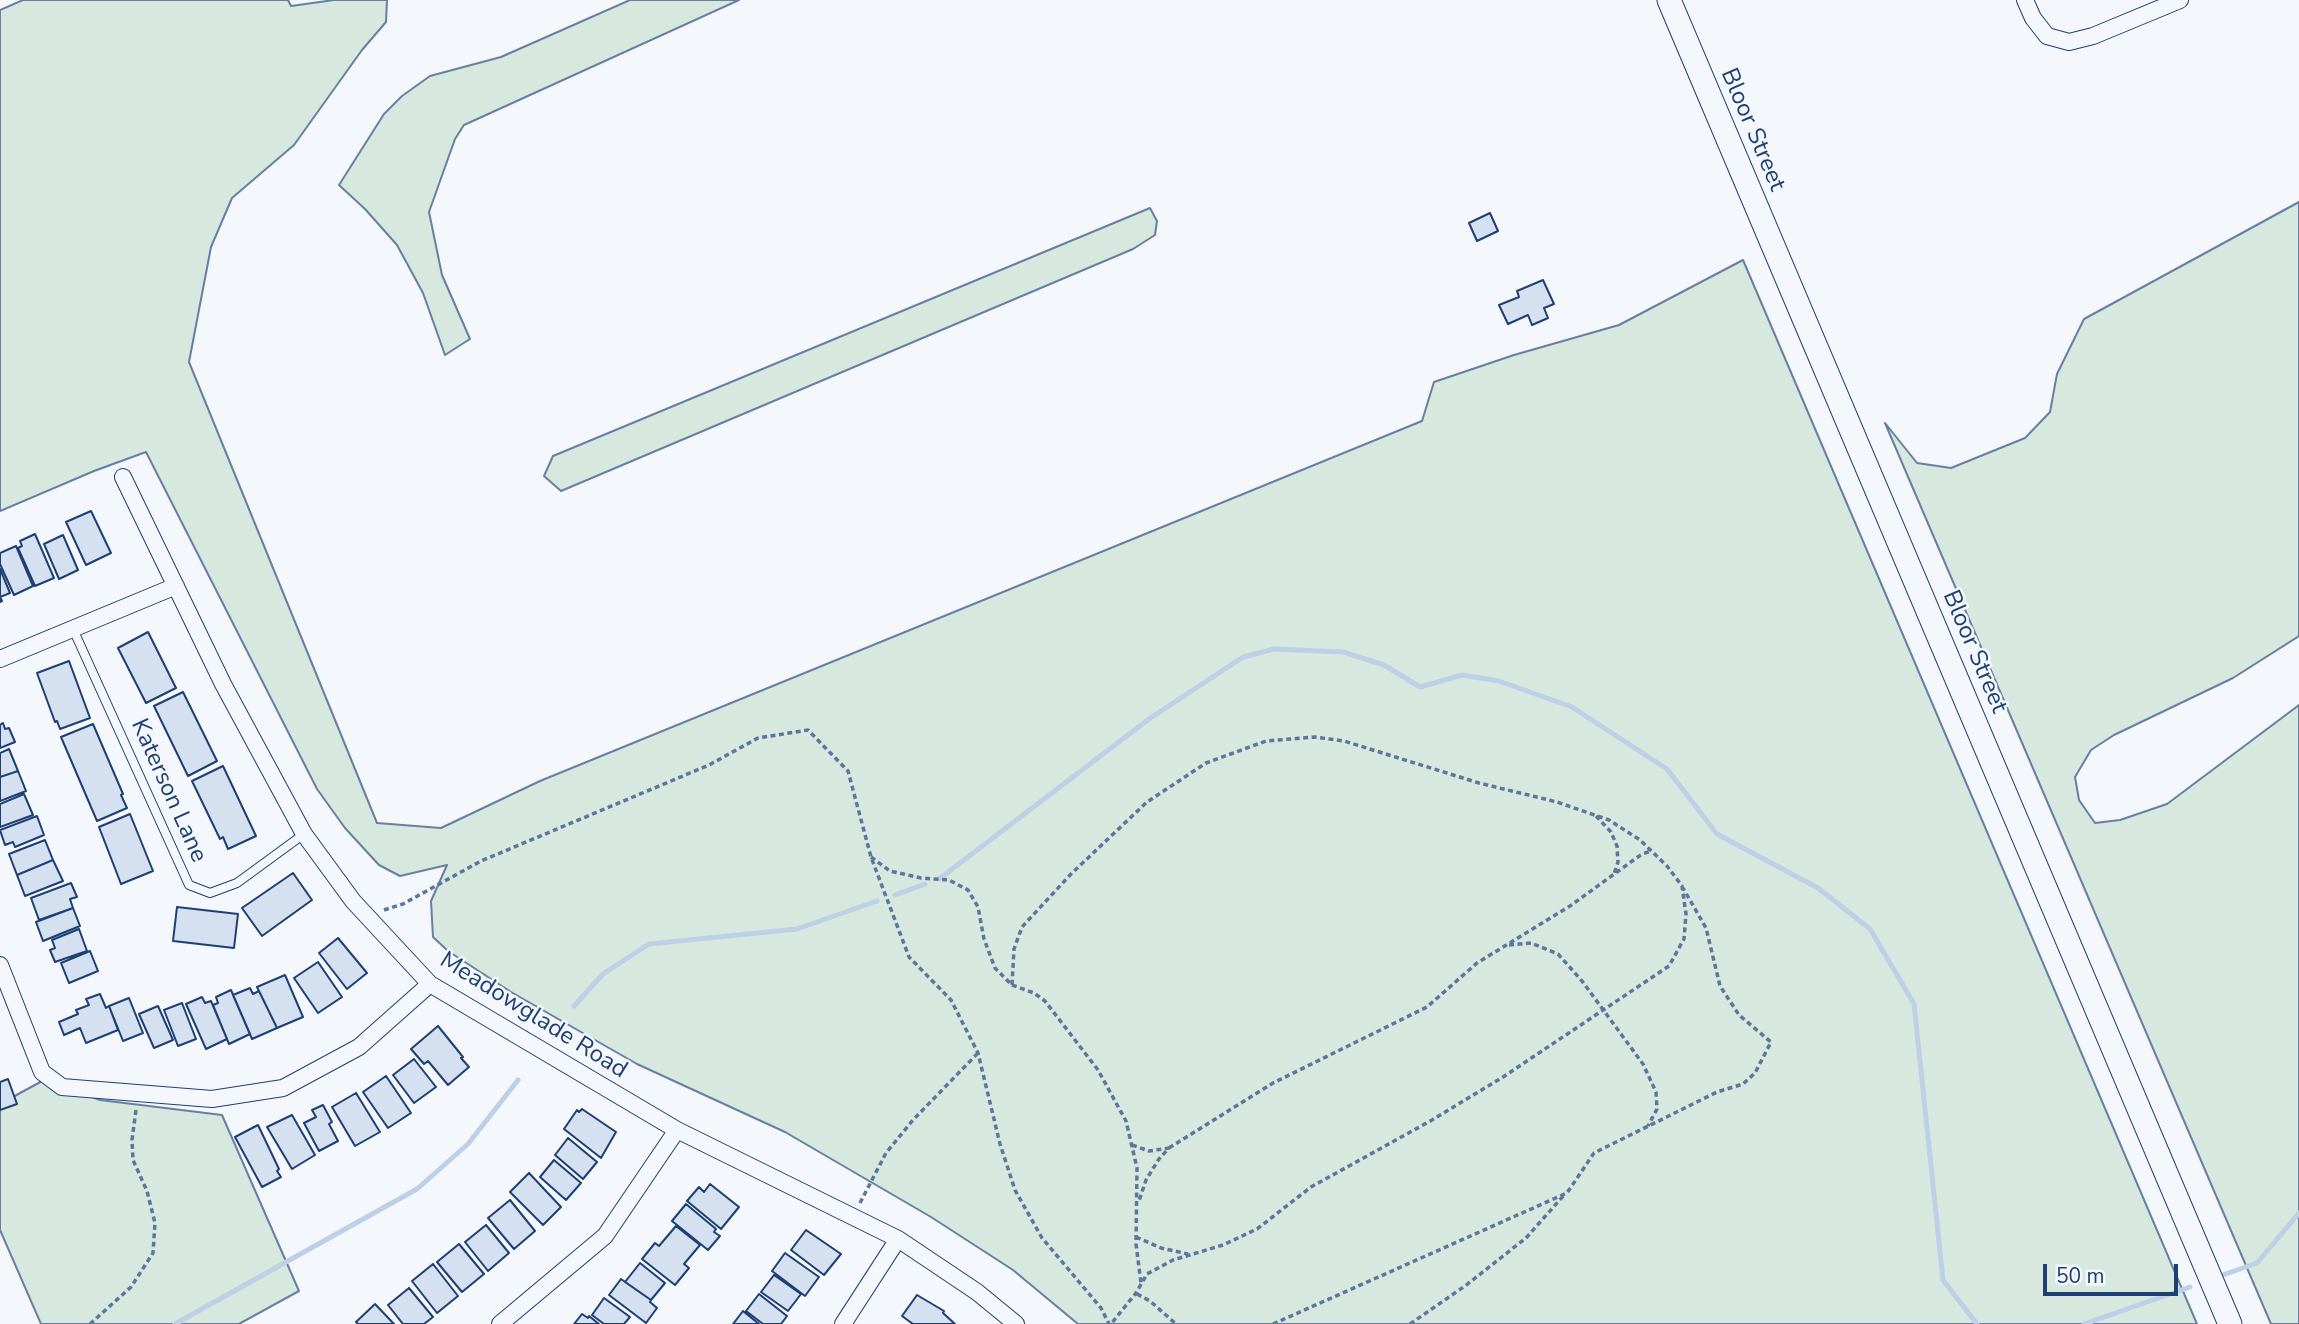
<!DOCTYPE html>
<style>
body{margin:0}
#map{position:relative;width:2299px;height:1324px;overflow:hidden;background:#f4f7fb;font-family:"Nunito Sans",sans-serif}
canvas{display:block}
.scale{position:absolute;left:2043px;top:1264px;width:135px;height:32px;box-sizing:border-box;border:4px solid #1d3f73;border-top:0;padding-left:9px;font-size:21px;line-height:24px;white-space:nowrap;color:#1d3f73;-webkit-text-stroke:5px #f4f7fb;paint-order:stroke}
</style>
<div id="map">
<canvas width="2299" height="1324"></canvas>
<div class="scale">50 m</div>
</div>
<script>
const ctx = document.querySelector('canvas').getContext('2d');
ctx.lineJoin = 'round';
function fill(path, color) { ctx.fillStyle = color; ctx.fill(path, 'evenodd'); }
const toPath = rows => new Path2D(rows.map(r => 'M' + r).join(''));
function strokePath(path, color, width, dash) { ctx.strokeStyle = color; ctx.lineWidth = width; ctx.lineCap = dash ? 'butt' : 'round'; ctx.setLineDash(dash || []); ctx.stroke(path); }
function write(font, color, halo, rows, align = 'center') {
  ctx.font = font + ' "Nunito Sans",sans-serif'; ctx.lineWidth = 5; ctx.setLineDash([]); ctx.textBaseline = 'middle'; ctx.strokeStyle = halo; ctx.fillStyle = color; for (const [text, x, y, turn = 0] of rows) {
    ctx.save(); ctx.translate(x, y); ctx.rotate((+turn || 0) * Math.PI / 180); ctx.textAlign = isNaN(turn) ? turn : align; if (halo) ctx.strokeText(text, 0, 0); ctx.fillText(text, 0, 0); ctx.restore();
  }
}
const green = toPath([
 [23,0,288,0,291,6,334,0,387,0,386,22,362,50,294,145,232,198,211,247,189,362,377,823,441,828,540,781,1422,421,1434,382,1514,355,1619,325,1743,260,2197,1324,1078,1324,1013,1270,931,1217,785,1132,637,1064,511,992,448,951,433,937,431,901,447,865,400,876,379,865,345,828,317,789,146,452,94,471,0,511,0,10,23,0],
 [630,0,739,0,464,125,455,139,429,212,442,275,470,339,445,355,423,293,397,245,365,209,339,185,384,114,402,96,430,76,501,57,630,0],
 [2299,202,2299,636,2233,678,2114,735,2091,750,2075,777,2079,800,2095,823,2120,820,2167,804,2299,705,2299,1324,2271,1324,1885,423,1917,463,1951,468,2025,438,2050,412,2057,374,2084,319,2299,202],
 [1150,208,1157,221,1155,235,1133,249,561,491,544,476,553,456,1150,208],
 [44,1080,100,1100,222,1115,299,1291,239,1324,41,1324,0,1230,0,1104,44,1080]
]);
fill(green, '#d7e8df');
strokePath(green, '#687fa3', 2);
strokePath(toPath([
 [939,879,1149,719,1243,657,1274,649,1343,652,1384,665,1420,687,1462,675,1499,681,1572,707,1667,769,1717,834,1818,888,1870,929,1914,1004,1943,1280,1977,1324],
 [895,895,925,884],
 [574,1006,603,974,649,944,797,929,877,901],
 [2220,1276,2257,1263,2299,1213],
 [175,1324,417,1189,468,1144,518,1080],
 [2084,1324,2190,1287]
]), '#bed0e5', 5);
const building = toPath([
 [1490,213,1498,231,1477,241,1469,223,1490,213],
 [1543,280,1554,304,1544,308,1548,318,1532,325,1528,315,1508,324,1499,305,1519,297,1517,291,1543,280],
 [91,511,111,553,86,565,66,522,91,511],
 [35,534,54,578,35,586,18,548,22,546,20,541,35,534],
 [63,535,78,570,59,579,44,544,63,535],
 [16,546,33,586,14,595,0,564,0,553,16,546],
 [0,569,10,593,0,597,2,601,0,602,0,569],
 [148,632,176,688,146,703,118,648,148,632],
 [69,661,90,718,60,729,57,721,55,722,37,673,69,661],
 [183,692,217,761,188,776,154,706,183,692],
 [3,723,5,729,9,728,15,742,0,748,0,725,3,723],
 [93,724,123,794,121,795,127,808,97,821,61,737,93,724],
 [9,749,18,771,0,777,0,753,9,749],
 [223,766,256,836,228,849,223,837,220,839,192,781,223,766],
 [18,771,26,791,0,801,0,777,18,771],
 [24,794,33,815,0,827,0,804,24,794],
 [130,814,153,871,121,884,99,827,130,814],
 [37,816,44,835,15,847,13,842,5,845,0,830,37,816],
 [45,840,53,860,17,875,9,854,45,840],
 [53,860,63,881,25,896,17,875,53,860],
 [293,873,312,900,262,936,242,908,293,873],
 [71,883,77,897,70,899,73,908,39,920,31,898,71,883],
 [177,907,238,914,234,948,173,941,177,907],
 [73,908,80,926,43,941,36,922,73,908],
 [79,929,87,951,55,962,50,950,55,948,52,940,79,929],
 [338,938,367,973,347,989,319,953,338,938],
 [90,951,98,971,69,983,61,963,90,951],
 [318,962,342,997,318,1013,294,978,318,962],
 [285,975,303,1017,277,1028,257,987,285,975],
 [250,988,253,994,259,991,277,1028,252,1039,233,995,250,988],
 [231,990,250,1034,229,1044,213,1005,218,1003,216,997,231,990],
 [100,994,106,1008,109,1006,118,1030,86,1043,80,1028,64,1035,59,1022,78,1014,76,1010,89,1005,86,999,100,994],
 [202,997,205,1003,211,1001,227,1039,206,1049,186,1004,202,997],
 [129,998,143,1033,123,1041,109,1006,129,998],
 [182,1003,196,1039,178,1046,164,1010,182,1003],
 [158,1006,173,1040,154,1048,139,1014,158,1006],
 [438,1026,463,1057,461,1058,469,1067,448,1085,428,1061,424,1064,411,1049,438,1026],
 [414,1059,436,1087,414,1103,393,1075,414,1059],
 [386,1076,411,1113,388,1128,363,1092,386,1076],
 [8,1079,17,1104,0,1110,0,1082,8,1079],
 [356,1093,380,1132,355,1146,332,1107,356,1093],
 [323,1105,332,1122,329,1124,338,1141,319,1151,304,1123,316,1117,312,1110,323,1105],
 [582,1109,616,1132,601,1158,564,1129,577,1110,579,1112,582,1109],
 [292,1115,315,1155,292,1169,267,1127,292,1115],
 [258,1125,279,1169,277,1171,281,1177,262,1187,235,1137,258,1125],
 [568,1138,597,1162,583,1179,555,1155,568,1138],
 [554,1160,581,1183,566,1200,540,1177,554,1160],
 [529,1173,561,1207,543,1225,510,1192,529,1173],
 [710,1184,739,1207,721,1229,687,1201,699,1187,704,1192,710,1184],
 [510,1200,535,1231,514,1249,488,1218,510,1200],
 [686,1204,716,1229,714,1232,720,1236,708,1250,672,1221,686,1204],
 [486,1225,509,1253,488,1271,465,1242,486,1225],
 [676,1226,700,1245,684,1264,689,1268,675,1285,642,1259,655,1243,659,1246,676,1226],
 [806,1230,841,1254,824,1275,791,1250,806,1230],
 [459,1244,484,1274,462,1292,437,1262,459,1244],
 [785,1253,819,1277,805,1296,772,1271,785,1253],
 [640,1263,665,1283,651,1300,625,1282,640,1263],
 [433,1264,458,1296,437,1313,412,1281,433,1264],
 [774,1275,801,1294,788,1311,761,1292,774,1275],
 [621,1279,651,1300,650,1302,657,1308,646,1323,609,1295,621,1279],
 [409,1288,433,1317,424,1324,403,1324,388,1305,409,1288],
 [759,1294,787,1316,781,1324,763,1324,746,1311,759,1294],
 [917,1295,944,1311,943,1313,955,1324,913,1324,902,1316,917,1295],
 [604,1298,630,1317,624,1324,604,1324,592,1315,604,1298],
 [375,1304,394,1324,358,1324,356,1322,375,1304],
 [743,1311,759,1324,733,1324,743,1311],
 [582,1314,588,1318,589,1316,599,1324,574,1324,582,1314]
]);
fill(building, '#d5e0f0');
strokePath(building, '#1d3f73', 2);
const service = toPath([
 [73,629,189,885,210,893,237,883,304,834]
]);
const minor = toPath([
 [2025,0,2033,18,2047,36,2069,42,2093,36,2180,0],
 [123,477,223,684,304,834,353,901,430,984,677,1130,898,1239,977,1292,1016,1324],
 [0,659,176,586],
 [0,965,42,1072,62,1087,212,1099,283,1088,359,1047,430,984],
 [500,1324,605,1236,677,1130],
 [843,1324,898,1239]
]);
const secondary = toPath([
 [1669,0,2230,1324]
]);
strokePath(service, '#1d3f73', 10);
strokePath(minor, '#1d3f73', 18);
strokePath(secondary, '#1d3f73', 25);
strokePath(toPath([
 [1596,816,1611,832,1617,846,1618,862,1614,874],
 [871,857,890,871,921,878,949,880,968,890,978,907,984,939,995,968,1012,985,1014,949,1022,927,1071,874,1147,802,1206,763,1266,741,1315,737,1344,741,1479,783,1557,802,1609,820,1640,840,1667,866,1682,886,1686,914,1684,939,1669,966,1503,1077,1432,1120,1311,1187,1257,1229,1223,1245,1173,1260,1147,1274,1136,1293,1111,1324],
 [384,910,403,904,481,861,709,765,758,738,808,730,848,771,871,857,909,957,951,1000,978,1053,1000,1144,1015,1190,1042,1238,1101,1308,1109,1324],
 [1509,945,1531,943,1558,954,1582,981,1643,1064,1656,1092,1657,1109,1648,1126],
 [1012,985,1034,993,1045,1001,1098,1070,1126,1121,1137,1168,1136,1244,1141,1283],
 [1132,1145,1149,1151,1169,1148,1159,1159,1146,1180,1139,1201],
 [1169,1148,1273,1083,1427,1007,1477,963,1570,906,1642,854,1651,851],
 [860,1203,886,1153,913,1120,978,1053],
 [1136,1237,1161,1248,1188,1254],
 [1137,1294,1150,1301,1176,1324],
 [90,1324,131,1287,153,1253,155,1223,147,1191,133,1160,132,1140,136,1110],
 [1273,1324,1567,1193,1594,1153,1717,1092,1743,1084,1755,1073,1771,1042,1739,1015,1720,986,1706,928,1683,888],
 [1410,1324,1465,1286,1526,1238,1565,1194]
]), '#5e769c', 3.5, [5, 3.5]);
strokePath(service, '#f4f7fb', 8);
strokePath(minor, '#f4f7fb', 16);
strokePath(secondary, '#f4f7fb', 23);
write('24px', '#1d3f73', '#f4f7fb', [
 ["Bloor Street",1752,130,67],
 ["Bloor Street",1974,652,67],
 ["Katerson Lane",168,791,66],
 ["Meadowglade Road",533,1016,32]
]);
</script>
